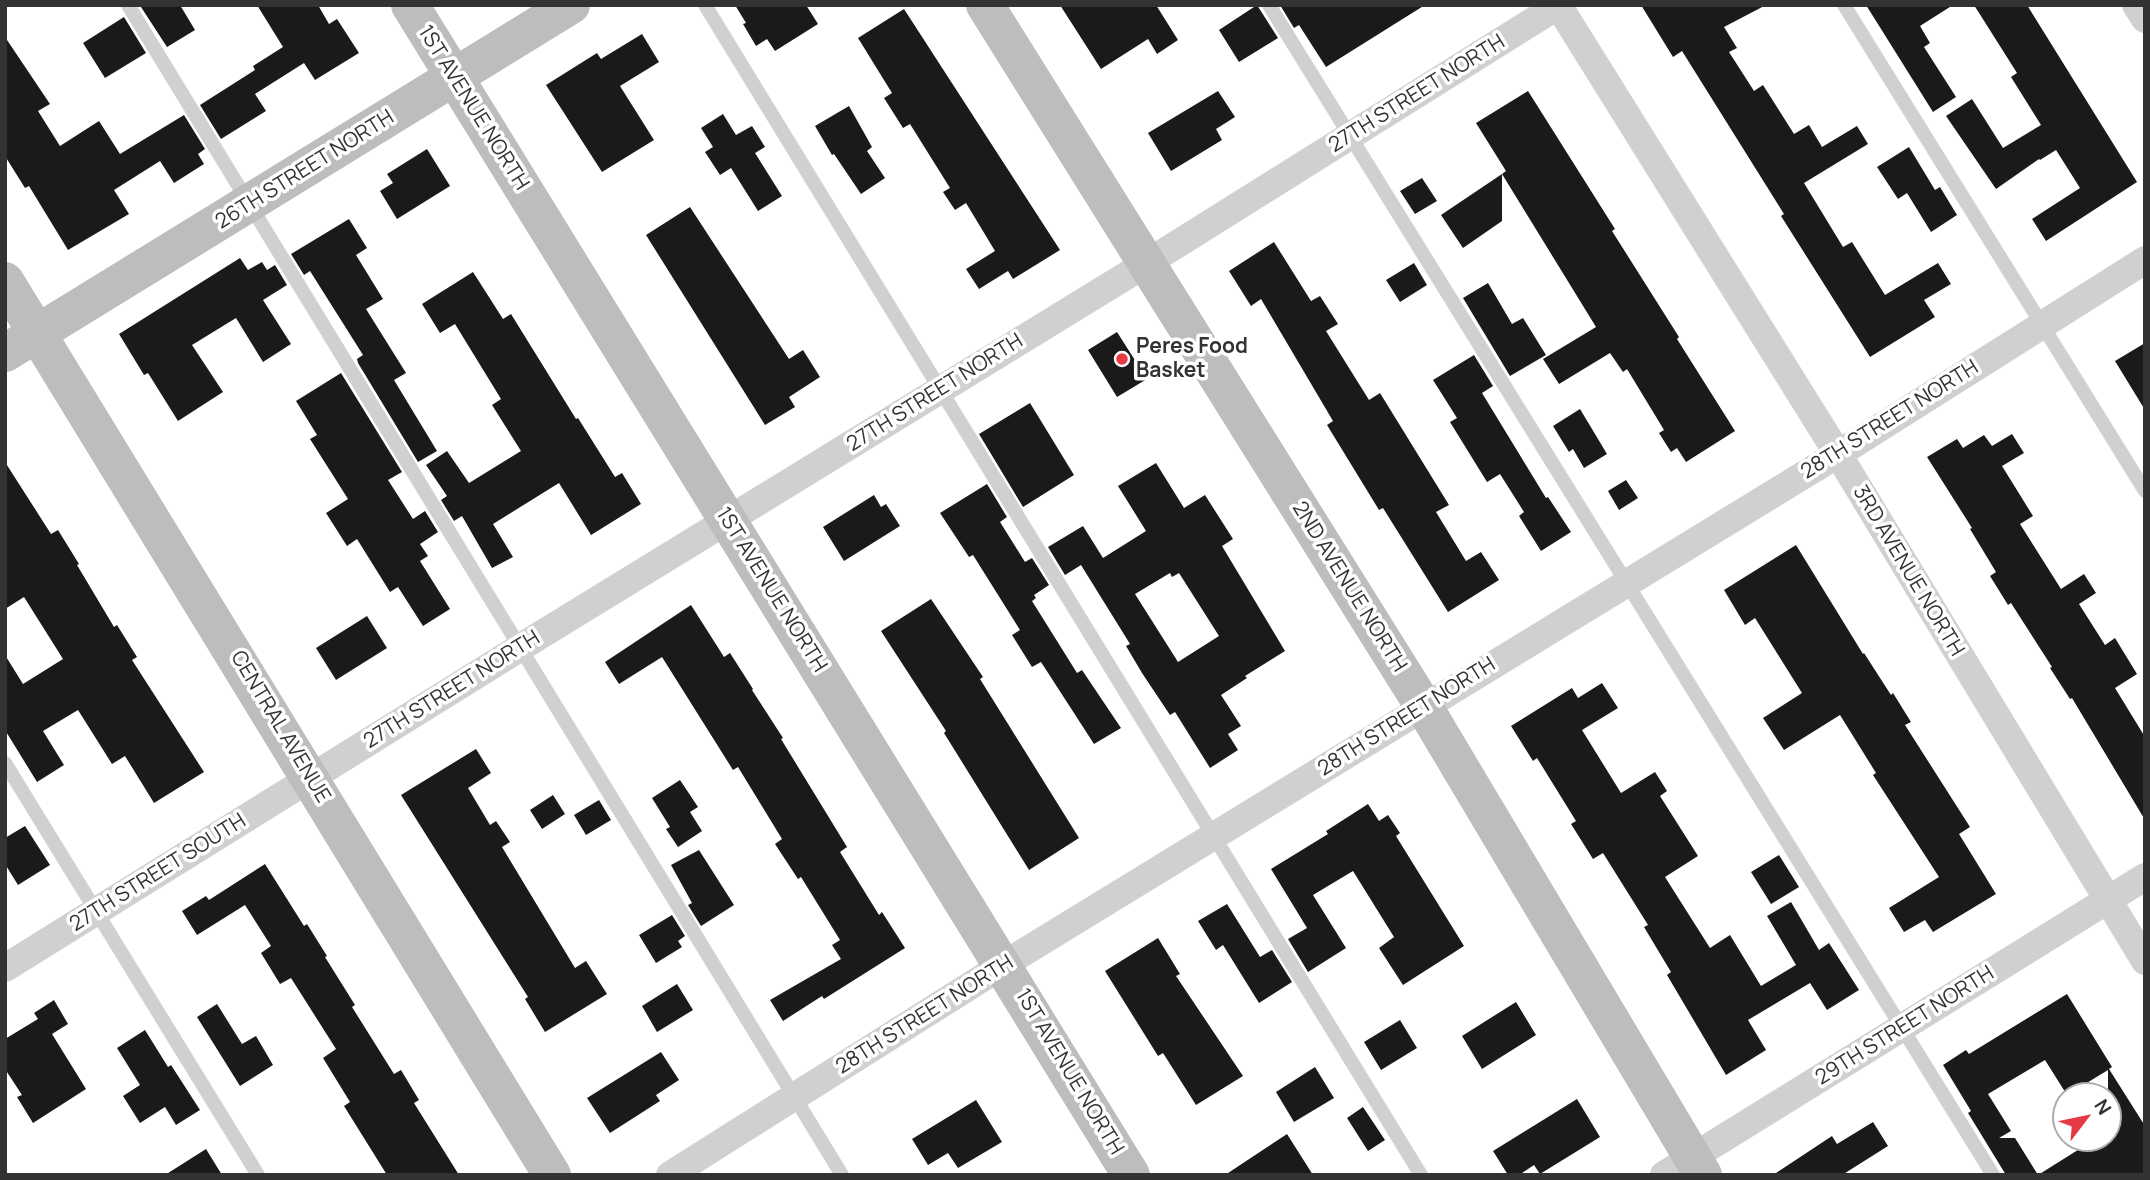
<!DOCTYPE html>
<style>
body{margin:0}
#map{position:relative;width:2150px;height:1180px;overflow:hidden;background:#fff;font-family:Manrope,sans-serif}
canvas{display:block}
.frame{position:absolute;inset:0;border:7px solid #333;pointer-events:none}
.north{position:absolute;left:2052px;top:1082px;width:70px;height:70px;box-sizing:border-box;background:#fff;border:2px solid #adadad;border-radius:50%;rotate:58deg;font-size:19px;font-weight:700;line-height:28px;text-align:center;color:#333}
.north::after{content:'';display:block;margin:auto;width:24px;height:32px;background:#e63946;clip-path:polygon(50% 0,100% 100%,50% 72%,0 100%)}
</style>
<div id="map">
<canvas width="2150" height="1180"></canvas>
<div class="frame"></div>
<div class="north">N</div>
</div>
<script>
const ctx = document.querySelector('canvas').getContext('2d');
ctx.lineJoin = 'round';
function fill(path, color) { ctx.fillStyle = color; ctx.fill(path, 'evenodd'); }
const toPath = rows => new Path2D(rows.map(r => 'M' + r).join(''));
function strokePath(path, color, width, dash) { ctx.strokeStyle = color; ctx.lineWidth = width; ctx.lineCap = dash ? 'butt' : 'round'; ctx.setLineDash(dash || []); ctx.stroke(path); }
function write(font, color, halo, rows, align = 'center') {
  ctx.font = font + ' Manrope,sans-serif'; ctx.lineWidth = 7; ctx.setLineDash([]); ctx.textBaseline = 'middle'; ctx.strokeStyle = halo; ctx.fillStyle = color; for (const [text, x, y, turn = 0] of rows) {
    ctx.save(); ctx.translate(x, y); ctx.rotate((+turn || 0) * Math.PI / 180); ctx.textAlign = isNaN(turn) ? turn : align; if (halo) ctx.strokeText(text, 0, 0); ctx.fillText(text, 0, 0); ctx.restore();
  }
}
fill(toPath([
 [144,5,180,5,195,30,167,47,141,7],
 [257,5,318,5,329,24,337,19,359,53,315,80,304,63,255,94,266,111,221,139,200,105,255,70,253,66,283,47],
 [735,5,806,5,818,24,775,51,767,39,756,46,743,24,746,23],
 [1060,5,1156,5,1178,40,1157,54,1148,39,1101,69],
 [1257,5,1278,38,1239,62,1219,30],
 [1280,5,1425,5,1326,67,1299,25,1294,28],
 [1641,5,1766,5,1724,27,1737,48,1729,52,1754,91,1763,85,1794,134,1809,125,1822,147,1857,126,1868,144,1804,183,1843,247,1852,242,1885,295,1938,263,1951,284,1924,300,1935,317,1870,357,1781,216,1784,214,1682,51,1673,57],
 [1866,5,1953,5,1920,26,1930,43,1924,47,1956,97,1933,112],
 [1974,5,2027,5,2137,182,2046,241,2032,219,2080,188,2056,150,2040,160,2039,159,1996,189,1946,116,1972,99,2003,148,2041,125,2011,77,2017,73],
 [904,9,1060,250,1013,279,1008,271,979,289,966,269,995,251,966,203,955,210,943,192,950,188,910,124,903,128,884,98,892,93,858,38],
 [124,17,146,53,105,78,83,43],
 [642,34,659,62,620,86,654,140,602,172,546,85,597,53,601,59],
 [5,37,50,104,38,111,60,146,99,121,120,154,184,115,205,149,198,154,204,164,174,183,160,161,114,190,129,214,68,250,29,186,25,188,5,156],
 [1218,91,1235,117,1216,129,1222,140,1171,171,1148,133],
 [1528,91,1615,229,1612,231,1679,337,1677,339,1735,431,1686,462,1677,448,1671,452,1659,433,1664,430,1627,369,1623,372,1610,353,1559,384,1543,359,1596,327,1502,174,1506,171,1476,123],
 [849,106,872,147,867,151,885,178,861,194,834,154,832,155,815,126],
 [723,114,736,135,752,126,765,147,755,153,782,196,758,211,731,168,720,175,705,152,713,147,701,128],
 [1909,147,1935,190,1940,187,1957,215,1931,232,1907,193,1898,199,1877,167],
 [427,149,450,186,397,219,380,191,393,183,387,174],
 [1502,174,1502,221,1463,248,1441,215],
 [1422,178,1437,201,1415,214,1400,191],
 [690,207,789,359,803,350,820,377,789,397,795,407,765,425,646,235],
 [349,219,367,248,356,255,383,299,366,309,406,373,394,380,437,451,418,462,358,363,357,359,363,355,310,271,304,275,291,254],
 [1274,242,1311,301,1320,296,1338,324,1326,331,1369,400,1380,393,1449,505,1436,512,1466,561,1481,552,1499,580,1448,612,1383,508,1379,510,1327,425,1333,421,1261,299,1251,306,1229,271],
 [240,258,248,270,262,262,267,270,275,265,287,285,263,300,291,344,263,362,236,318,192,345,223,392,178,421,148,373,144,375,119,334],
 [1414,263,1427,285,1400,302,1386,280],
 [473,272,503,319,511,314,576,419,578,418,615,477,622,473,641,504,591,535,559,483,493,524,513,557,492,568,462,516,454,521,441,500,447,496,426,465,447,451,469,483,521,451,492,405,501,399,455,324,440,333,422,304],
 [1488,283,1512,324,1523,318,1546,355,1510,376,1463,298],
 [1117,332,1147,379,1117,397,1088,350],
 [2145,343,2145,410,2115,361],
 [1474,355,1493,386,1482,393,1546,498,1548,497,1571,532,1541,551,1519,516,1524,512,1500,474,1487,482,1450,422,1457,418,1433,380],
 [341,373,402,472,388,480,413,519,425,511,438,532,420,544,428,556,420,561,450,609,423,626,398,587,390,592,357,539,347,546,326,513,348,499,310,439,317,435,296,401],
 [1030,403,1074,475,1023,507,979,434],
 [1580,409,1607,454,1584,468,1573,449,1569,452,1553,426],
 [2012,434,2024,453,2002,466,2033,516,2020,524,2061,589,2084,574,2096,593,2079,604,2105,645,2115,638,2137,674,2115,688,2145,737,2145,820,2072,698,2070,699,2050,668,2052,667,2011,603,2008,605,1990,576,1996,572,1970,529,1972,528,1927,457,1957,439,1963,448,1984,435,1992,446],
 [5,462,51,534,58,530,79,564,77,565,114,627,117,625,137,657,132,660,204,772,154,803,125,756,112,764,78,710,43,731,64,765,37,782,5,730,5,655,23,684,63,659,24,597,5,609],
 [1156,463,1184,508,1205,495,1233,539,1222,546,1285,651,1245,676,1247,678,1221,695,1241,726,1228,734,1238,750,1210,768,1175,712,1170,715,1142,673,1126,646,1130,644,1081,565,1065,575,1048,547,1083,526,1103,558,1146,531,1118,486],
 [1170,573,1172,577,1179,573,1219,636,1178,662,1135,594],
 [1626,480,1638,498,1619,510,1608,491],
 [987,484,1007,517,1000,522,1025,562,1032,558,1049,585,1034,595,1036,598,1032,601,1077,673,1082,670,1121,728,1094,744,1041,662,1032,667,1012,635,1020,630,973,555,969,557,940,513],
 [874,495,881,507,886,504,900,526,844,561,823,527],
 [1796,545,1863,654,1864,653,1891,695,1893,693,1911,722,1905,725,1970,827,1959,834,1996,894,1933,932,1925,920,1904,932,1889,908,1939,877,1873,775,1876,773,1840,715,1784,750,1763,718,1802,693,1755,618,1745,625,1724,590],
 [931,599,983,677,980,679,1079,838,1029,870,944,733,946,731,881,631],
 [691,605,724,657,730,653,753,689,752,690,783,738,781,739,847,847,840,852,879,915,882,912,905,948,824,999,822,996,783,1021,770,1000,841,959,832,945,840,940,801,877,798,879,775,844,782,839,738,767,733,770,662,657,619,684,605,662],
 [367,616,387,648,336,680,316,648],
 [1602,683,1618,708,1582,730,1621,793,1655,772,1667,791,1660,796,1698,856,1665,877,1710,948,1730,935,1761,986,1796,965,1767,916,1791,902,1819,950,1829,943,1859,990,1827,1010,1810,983,1748,1020,1766,1050,1726,1075,1667,975,1671,972,1644,927,1648,925,1603,853,1593,859,1571,824,1576,821,1537,758,1533,761,1511,726,1572,688,1578,698],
 [476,749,491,773,468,788,490,825,496,821,510,842,502,847,575,968,586,961,607,994,545,1032,525,999,528,997,401,795],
 [680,780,698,807,690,812,702,831,678,847,666,829,670,827,652,798],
 [553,795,565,814,542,829,530,810],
 [599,800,611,820,586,835,574,815],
 [1368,804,1379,821,1388,815,1400,833,1396,836,1464,946,1403,985,1379,948,1394,937,1353,871,1313,895,1346,948,1308,972,1288,939,1307,928,1271,869,1328,834,1326,831],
 [25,826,50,865,18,885,5,864,5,838],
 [699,850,734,905,701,926,688,905,692,903,671,865],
 [1779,855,1799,887,1771,904,1751,872],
 [265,864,304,926,307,924,327,956,325,957,355,1005,352,1007,394,1074,401,1070,419,1100,414,1103,459,1175,387,1175,344,1106,350,1102,323,1058,336,1049,291,978,280,984,261,953,271,946,245,905,197,935,182,911,206,896,209,900],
 [1227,904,1260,957,1272,950,1292,982,1259,1003,1223,945,1216,950,1198,921],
 [672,915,685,936,678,941,682,947,656,963,639,935],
 [1158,938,1180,974,1176,976,1243,1076,1196,1105,1163,1053,1158,1056,1105,971],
 [677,984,693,1010,657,1032,642,1006],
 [2067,994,2112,1067,2109,1069,2145,1126,2145,1175,2006,1175,1968,1113,1971,1111,1943,1065,1966,1050,1969,1054],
 [2045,1060,2067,1095,2108,1070,2108,1138,2097,1138,2038,1175,2015,1138,1999,1138,2011,1131,1988,1094],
 [54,1000,68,1024,52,1034,86,1089,33,1123,17,1097,22,1095,5,1069,5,1039,38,1019,34,1013],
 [1516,1002,1536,1035,1482,1069,1462,1036],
 [217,1004,242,1044,256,1036,273,1065,240,1086,197,1017],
 [1400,1020,1417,1048,1381,1070,1364,1042],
 [145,1030,168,1067,171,1065,200,1110,176,1125,165,1107,140,1123,123,1096,140,1085,117,1048],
 [661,1052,679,1080,656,1095,660,1101,610,1133,587,1098],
 [1315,1067,1334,1098,1294,1122,1276,1092],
 [1577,1099,1600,1137,1540,1174,1534,1165,1519,1175,1508,1175,1493,1151],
 [976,1100,1002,1142,958,1168,948,1153,928,1165,912,1139],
 [1363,1107,1385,1140,1368,1151,1347,1118],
 [1873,1122,1888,1146,1842,1175,1773,1175,1832,1136,1837,1144],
 [1287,1134,1313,1175,1225,1175],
 [206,1149,222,1175,165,1175]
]), '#1a1a1a');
strokePath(toPath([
 [128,5,842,1175],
 [705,5,1421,1175],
 [1269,5,1993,1175],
 [1844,5,2145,491],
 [5,763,258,1175]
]), '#d0d0d0', 14);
strokePath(toPath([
 [1558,5,1838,454,2145,961],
 [2136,5,2145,19],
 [5,968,521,647,1147,263,1559,5],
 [670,1175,1003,965,1838,454,2145,260],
 [1664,1175,2145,877]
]), '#d0d0d0', 28);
strokePath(toPath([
 [410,5,1131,1175],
 [985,5,1424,707,1703,1175],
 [5,281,552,1175],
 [5,353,571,5]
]), '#bdbdbd', 38);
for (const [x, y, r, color] of [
 [1122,359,7,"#e63946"]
]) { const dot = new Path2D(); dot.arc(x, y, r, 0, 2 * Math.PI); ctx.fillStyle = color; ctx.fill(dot); strokePath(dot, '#fff', 2.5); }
write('21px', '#333', '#fff', [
 ["27TH STREET NORTH",1417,94,-32],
 ["1ST AVENUE NORTH",473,108,58],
 ["26TH STREET NORTH",305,170,-32],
 ["27TH STREET NORTH",935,393,-32],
 ["28TH STREET NORTH",1890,420,-32],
 ["3RD AVENUE NORTH",1908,571,59],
 ["2ND AVENUE NORTH",1349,587,58],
 ["1ST AVENUE NORTH",771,590,58],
 ["27TH STREET NORTH",452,690,-32],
 ["28TH STREET NORTH",1407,717,-32],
 ["CENTRAL AVENUE",280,727,59],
 ["27TH STREET SOUTH",158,873,-32],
 ["28TH STREET NORTH",925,1015,-32],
 ["29TH STREET NORTH",1905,1026,-32],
 ["1ST AVENUE NORTH",1069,1072,59]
]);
write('bold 21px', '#333', '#fff', [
 ["Peres Food",1136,347],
 ["Basket",1136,371]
], 'left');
</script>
